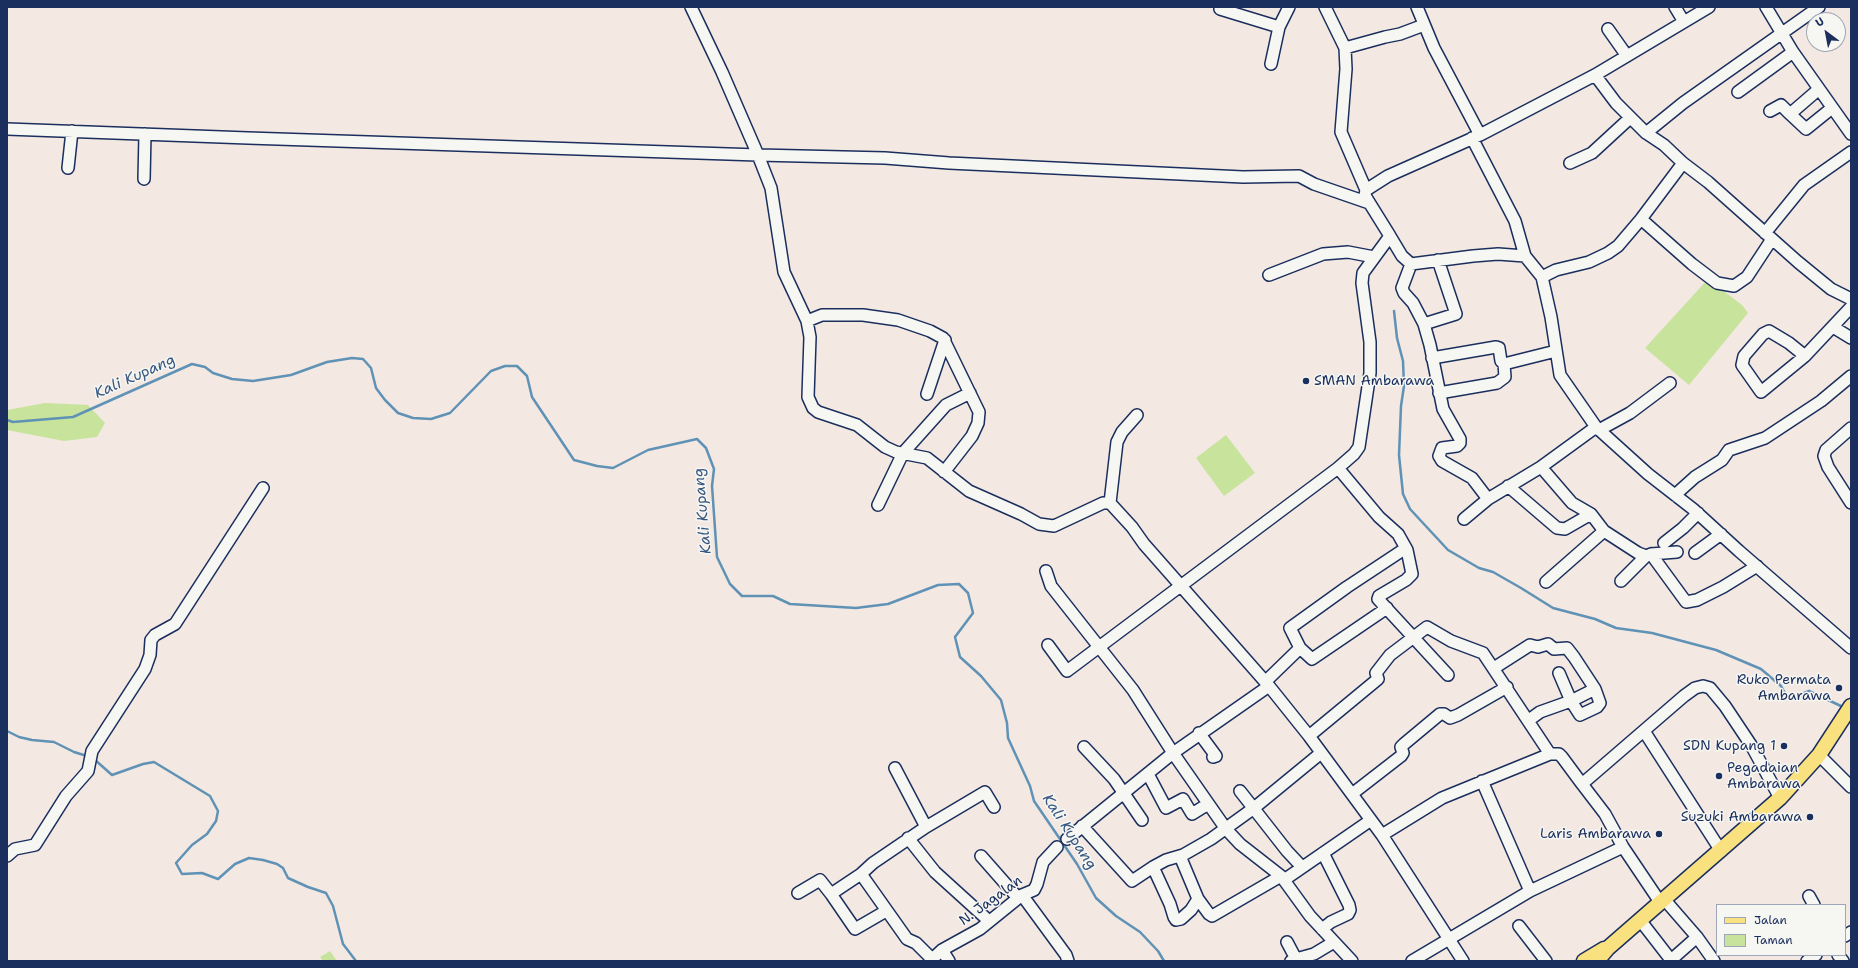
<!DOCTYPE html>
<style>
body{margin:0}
#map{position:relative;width:1858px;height:968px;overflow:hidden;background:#f3e8e2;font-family:"Shantell Sans",sans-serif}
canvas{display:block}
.frame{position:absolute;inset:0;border:8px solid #1b2f5e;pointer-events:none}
.legend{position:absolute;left:1716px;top:904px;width:130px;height:52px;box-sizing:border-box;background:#f6f6f2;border:1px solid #9ea6b7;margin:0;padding:5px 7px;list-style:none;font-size:12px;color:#1b2f5e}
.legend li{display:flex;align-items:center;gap:8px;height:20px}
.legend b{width:20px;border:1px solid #9ea6b7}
.north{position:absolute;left:1806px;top:12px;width:40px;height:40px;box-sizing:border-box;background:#f6f6f2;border:1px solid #9ea6b7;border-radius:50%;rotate:328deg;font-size:11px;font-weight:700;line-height:16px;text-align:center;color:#1b2f5e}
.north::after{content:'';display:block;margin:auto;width:14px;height:18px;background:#1b2f5e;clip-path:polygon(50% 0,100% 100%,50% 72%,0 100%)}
</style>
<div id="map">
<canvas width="1858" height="968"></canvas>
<div class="frame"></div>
<ul class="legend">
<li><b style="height:5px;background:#fae180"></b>Jalan</li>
<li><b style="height:11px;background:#c8e49c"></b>Taman</li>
</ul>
<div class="north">U</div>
</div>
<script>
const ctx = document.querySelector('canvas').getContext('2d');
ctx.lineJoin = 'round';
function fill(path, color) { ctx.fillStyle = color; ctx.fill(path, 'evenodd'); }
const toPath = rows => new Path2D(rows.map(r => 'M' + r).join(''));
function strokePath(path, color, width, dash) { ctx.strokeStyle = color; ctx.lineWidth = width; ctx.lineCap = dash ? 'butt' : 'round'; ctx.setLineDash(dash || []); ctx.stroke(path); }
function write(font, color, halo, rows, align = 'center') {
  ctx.font = font + ' "Shantell Sans",sans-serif'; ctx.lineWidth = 3; ctx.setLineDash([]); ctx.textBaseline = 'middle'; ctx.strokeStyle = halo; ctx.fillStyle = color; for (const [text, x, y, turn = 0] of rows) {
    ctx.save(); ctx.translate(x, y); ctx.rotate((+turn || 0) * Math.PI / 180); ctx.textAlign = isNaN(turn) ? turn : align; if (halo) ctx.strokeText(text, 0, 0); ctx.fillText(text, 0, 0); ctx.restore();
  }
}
fill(toPath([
 [1708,279,1742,305,1748,313,1689,385,1645,348],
 [45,403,88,405,105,423,97,437,64,441,7,430,7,410],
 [1226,435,1255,473,1224,496,1196,458],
 [330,951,337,961,323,961,320,957]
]), '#c8e49c');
strokePath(toPath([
 [1394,311,1397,338,1403,361,1404,386,1401,406,1399,455,1403,494,1410,509,1448,550,1479,568,1493,572,1521,588,1553,608,1595,619,1616,628,1652,633,1716,650,1761,669,1781,686,1786,695,1792,698,1809,691,1843,707],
 [7,420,13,422,73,417,192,364,205,367,213,373,232,379,253,381,291,375,327,362,352,358,363,359,371,368,376,388,385,400,398,413,413,418,431,419,450,413,491,371,505,366,517,366,527,376,532,397,574,460,597,466,613,468,648,450,697,439,706,448,714,469,712,486,717,557,730,584,742,596,773,596,790,604,856,608,888,604,938,585,959,584,968,593,973,613,955,637,960,657,981,676,1001,700,1007,723,1008,738,1030,786,1034,801,1077,864,1096,898,1116,916,1140,932,1158,951,1164,961],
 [7,731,19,737,32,740,54,742,74,752,87,756],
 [94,759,112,775,143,764,154,762,210,796,218,811,216,821,207,834,192,845,176,863,182,874,202,873,218,879,235,864,249,858,263,860,277,864,283,868,288,878,308,887,326,893,333,906,343,944,356,961]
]), '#5f92b5', 2.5);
const minor = toPath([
 [691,7,722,72,758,155,885,158,949,163,1243,177,1299,176,1314,184,1369,203],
 [1325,7,1345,48,1346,69,1341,132,1366,190],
 [1417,7,1434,48,1480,135],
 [1675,7,1684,22],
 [1766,7,1793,52,1851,134],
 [1220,9,1279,27],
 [1608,29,1627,56],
 [1345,48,1385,37,1400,34,1424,25],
 [1271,64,1279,27,1289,7],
 [1595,75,1616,103,1646,133,1664,145,1683,163,1708,182,1798,262,1831,289,1851,299],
 [1738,92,1793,52],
 [1770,111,1781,105,1790,114,1819,89],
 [1790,114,1806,129,1832,108],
 [7,129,248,138,758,155,771,188,784,272,807,321,810,337,808,397,813,408,818,412,857,425,885,447,896,452,927,458,969,491,1021,514,1039,524,1054,526,1103,503,1110,503,1132,527,1144,544,1269,686,1309,736,1382,835,1463,961],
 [1646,133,1683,103,1819,7],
 [1472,138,1515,221,1525,256],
 [1570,163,1592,153,1630,118],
 [68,168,72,131],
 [144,179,145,134],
 [1641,219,1692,264,1717,283,1734,286,1747,277,1772,239],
 [1765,233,1804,185,1851,152],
 [1390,236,1402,256,1411,264,1473,256,1498,254,1525,256,1542,277,1551,317,1560,375,1596,427,1648,474,1693,509,1739,551,1851,648],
 [1411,264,1402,288,1404,293,1413,303,1424,324,1430,345,1443,409,1460,439,1460,443,1457,446,1442,448,1439,456,1442,461,1472,478,1488,499],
 [1269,275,1323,254,1348,252,1374,257],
 [1542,277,1556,270,1589,262,1608,253,1618,246,1641,219,1683,163],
 [807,321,822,315,863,315,898,320,930,331,943,338,979,412,978,423,972,436,944,472],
 [1424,324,1456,314,1438,260],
 [1833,327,1851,338],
 [1805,356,1789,343,1769,331,1763,334,1744,356,1742,365,1761,392,1805,356,1851,307],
 [1432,358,1496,347,1499,348,1501,361,1504,364,1556,351],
 [1439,393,1497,383,1505,377,1504,364],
 [927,394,945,340],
 [1851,428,1826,450,1824,456,1828,467,1851,503],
 [1599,430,1630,413,1670,383],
 [1541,467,1572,503,1591,514,1604,531,1638,553,1646,556,1651,554,1686,602,1697,600,1723,587,1757,566],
 [1338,468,1379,517,1398,534,1407,550,1412,574,1406,580,1379,596,1378,599,1448,675],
 [1508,486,1557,528,1565,529,1591,514],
 [1675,495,1695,477,1722,460,1729,450,1765,438,1821,401,1851,376],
 [1110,503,1117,442,1122,432,1137,415],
 [878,505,903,453,946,405,970,393],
 [1464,519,1488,499,1541,467,1596,427],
 [1664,543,1683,528,1698,513],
 [1695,553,1721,534],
 [1651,554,1677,552],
 [1046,571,1051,586,1133,690,1173,753,1226,829,1240,844,1281,876,1310,916,1352,961],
 [1621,581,1646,556],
 [1546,582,1604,531],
 [1387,608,1312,659,1300,648,1290,628,1347,587,1406,548],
 [1048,645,1067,671,1338,468,1354,454,1359,447,1370,373,1370,342,1362,283,1363,273,1390,236,1367,199,1365,195,1366,190,1388,176,1480,135,1595,75,1709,7],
 [1494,668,1530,645,1538,647,1548,644,1554,649,1567,648,1574,657,1595,689,1571,701,1540,712,1529,720],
 [1559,673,1571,701,1580,715,1597,707,1600,703,1595,689],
 [1265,682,1300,648],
 [1644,731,1721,851],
 [1199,733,1216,756,1213,757],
 [1309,736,1378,679,1376,673,1390,655,1427,627,1451,641,1483,653,1550,754],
 [1084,747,1114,779,1142,820],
 [1819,755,1851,787],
 [895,768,926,827],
 [1148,774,1166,808,1183,799,1192,814,1208,804],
 [1482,781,1530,891,1623,847],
 [1240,791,1287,851,1302,867],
 [1352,794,1401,756,1403,753,1401,747,1404,744,1440,714,1444,714,1450,718,1458,715,1507,687],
 [1082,826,1132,881,1153,867,1166,860,1183,855,1211,839,1254,808,1321,753],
 [1382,835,1442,798,1550,754,1559,754,1562,757,1582,784],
 [908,838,935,872,989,921],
 [1067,839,1173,753,1269,686],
 [7,856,15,849,35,845,66,796,88,771,92,751,145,669,150,655,151,640,155,635,175,624,263,488],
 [981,856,1018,898],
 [1180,856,1198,899,1209,914,1212,916,1281,876],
 [1153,867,1170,904,1174,917,1176,920,1181,919,1191,910,1198,899],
 [861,874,831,894,855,929,886,911],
 [1284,880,1371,820],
 [798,893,820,880,831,894],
 [1022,895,1066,955,1068,961],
 [1809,896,1814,905],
 [1664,899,1697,937,1714,961],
 [1660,902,1623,847,1605,814,1582,784,1684,696,1695,688,1703,686,1710,688,1725,706,1751,745,1780,798],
 [1640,920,1671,960,1697,937],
 [1519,926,1546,961],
 [1322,929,1331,922,1348,914,1350,910,1349,905,1323,853],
 [1845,936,1851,932],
 [1287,942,1296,959,1291,961],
 [942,950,949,961],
 [1838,955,1843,961],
 [932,959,916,943,907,939,861,874,873,863,926,827,985,792,994,807],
 [1296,959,1314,954,1334,942],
 [930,961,942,950,980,929,1022,895,1034,890,1037,884,1043,862,1057,847],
 [1412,961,1530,891],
 [1807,961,1816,955]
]);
const major = toPath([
 [1584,961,1604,949],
 [1597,961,1608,948,1780,798,1819,755,1851,706]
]);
strokePath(minor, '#1b2f5e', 14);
strokePath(major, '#1b2f5e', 17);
strokePath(minor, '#f6f6f2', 11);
strokePath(major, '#fae180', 14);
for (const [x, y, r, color] of [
 [1306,381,4,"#1b2f5e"],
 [1839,688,4,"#1b2f5e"],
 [1784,746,4,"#1b2f5e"],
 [1719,776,4,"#1b2f5e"],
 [1810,817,4,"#1b2f5e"],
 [1659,834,4,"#1b2f5e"]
]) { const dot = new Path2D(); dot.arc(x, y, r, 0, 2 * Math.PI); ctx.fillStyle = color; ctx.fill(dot); strokePath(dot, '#f6f6f2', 1.5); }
write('14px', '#1b2f5e', '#f6f6f2', [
 ["SMAN Ambarawa",1314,381,"left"],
 ["Ruko Permata",1831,680],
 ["Ambarawa",1831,696],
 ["SDN Kupang 1",1776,746],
 ["Pegadaian",1727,768,"left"],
 ["Ambarawa",1727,784,"left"],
 ["Suzuki Ambarawa",1802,817],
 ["Laris Ambarawa",1651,834]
], 'right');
write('14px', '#1b2f5e', '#f6f6f2', [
 ["N. Jagalan",991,901,-36]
]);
write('italic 15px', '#385882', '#f6f6f2', [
 ["Kali Kupang",135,377,-24],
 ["Kali Kupang",703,511,-95],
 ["Kali Kupang",1069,832,57]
]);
</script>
